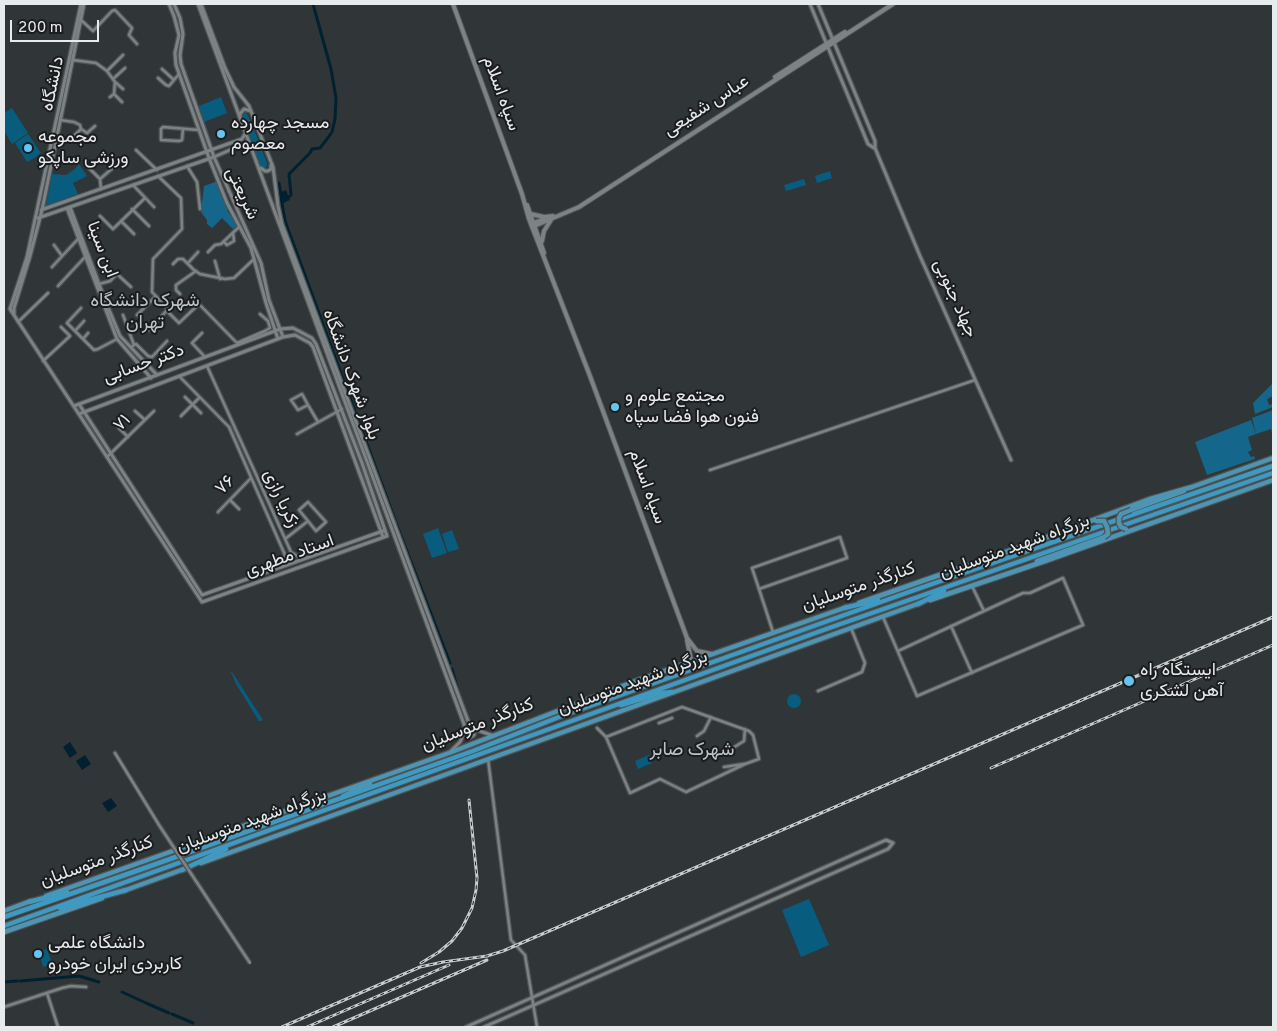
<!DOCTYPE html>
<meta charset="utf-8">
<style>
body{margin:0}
#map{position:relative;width:1277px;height:1031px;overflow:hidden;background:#303538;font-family:Overpass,sans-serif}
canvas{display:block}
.frame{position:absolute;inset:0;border:5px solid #e8ebec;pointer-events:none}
.scale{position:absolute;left:10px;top:20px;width:89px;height:22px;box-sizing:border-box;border:2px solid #e8ebec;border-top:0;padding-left:6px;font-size:15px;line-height:18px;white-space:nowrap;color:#e8ebec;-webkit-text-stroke:4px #1a1c1d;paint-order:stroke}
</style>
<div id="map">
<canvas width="1277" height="1031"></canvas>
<div class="frame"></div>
<div class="scale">200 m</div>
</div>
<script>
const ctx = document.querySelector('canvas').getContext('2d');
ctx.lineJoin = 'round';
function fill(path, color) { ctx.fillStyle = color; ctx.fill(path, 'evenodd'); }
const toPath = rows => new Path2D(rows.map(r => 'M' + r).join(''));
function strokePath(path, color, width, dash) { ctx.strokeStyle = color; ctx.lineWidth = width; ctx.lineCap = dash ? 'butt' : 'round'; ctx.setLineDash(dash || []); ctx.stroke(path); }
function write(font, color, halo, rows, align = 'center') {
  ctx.font = font + ' Overpass,Vazirmatn,sans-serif'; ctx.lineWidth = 4; ctx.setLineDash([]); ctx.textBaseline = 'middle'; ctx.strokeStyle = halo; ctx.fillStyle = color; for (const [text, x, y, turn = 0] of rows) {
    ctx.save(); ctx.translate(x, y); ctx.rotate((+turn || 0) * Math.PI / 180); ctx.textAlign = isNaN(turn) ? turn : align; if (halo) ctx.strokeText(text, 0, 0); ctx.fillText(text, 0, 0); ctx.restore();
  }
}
fill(toPath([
 [221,97,227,113,204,122,199,106],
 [12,108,28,133,12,144,4,131,4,113],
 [246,112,252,124,267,163,267,166,265,168,259,164,241,117],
 [28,134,41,153,36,157,27,162,15,143],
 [79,164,87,176,73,183,78,194,46,206,52,174,66,175,75,169],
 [830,171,832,178,817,183,815,176],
 [804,179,806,185,786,191,784,185],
 [438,528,447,553,432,558,423,534],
 [452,530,459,549,448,552,442,534],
 [231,672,232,672,263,720,261,721,259,721,236,684],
 '787 701a7 7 0 1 1 14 0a7 7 0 1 1-14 0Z',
 [649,755,652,763,638,769,635,761],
 [809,899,829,945,801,957,782,910],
 [47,949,52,964,43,967,39,952]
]), '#085d7e');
fill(toPath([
 [218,181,228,212,238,225,233,229,222,218,212,228,207,224,207,220,201,212,204,186],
 [1273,383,1273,396,1267,399,1269,405,1273,404,1273,407,1255,414,1253,403],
 [1273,410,1273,436,1271,429,1256,434,1252,418],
 [1251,420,1256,434,1248,437,1252,450,1248,452,1251,457,1254,456,1255,459,1207,475,1195,442]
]), '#14678a');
fill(toPath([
 [286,190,290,200,280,204,279,193],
 [70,742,77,753,70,758,63,747],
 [85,755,91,764,82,770,76,761],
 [111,798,117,806,108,812,102,803]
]), '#022130');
strokePath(toPath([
 [313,4,331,69,336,98,335,119,332,132,327,139,320,148,312,149,310,153,289,174,291,195,282,203,285,221,395,520],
 [279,183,281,195],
 [396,523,450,663],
 [452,669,458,691],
 [20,981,79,976,99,982],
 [4,982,17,981],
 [122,992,144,1002],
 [146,1003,169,1013],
 [172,1014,193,1023]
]), '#022130', 3);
const minor = toPath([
 [81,20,93,31,112,11,115,10,132,28,129,35,137,44],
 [73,60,96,63,107,71,115,82,114,94,110,97],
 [162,69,174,80],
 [107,71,123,55],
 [158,78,166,85,169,86,179,74],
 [113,79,125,68],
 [115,82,123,89],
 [114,94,122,102],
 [60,120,74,122,80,125,81,129,74,136],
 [81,129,87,133,95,126],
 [183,129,182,140,179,141,161,140,161,129,163,127,199,130],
 [136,150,157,170],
 [187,166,197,182,200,209],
 [89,168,100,179,101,189],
 [100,179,115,166],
 [133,185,154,207],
 [132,209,149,226],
 [100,216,113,229,145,198],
 [121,221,134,234],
 [224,242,227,245,234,241,233,233],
 [54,245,62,256],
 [208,252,215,245,221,244,239,227],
 [215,261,220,279],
 [188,263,198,252],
 [173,264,178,259,183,259,194,270,200,274,225,279,234,278,254,259],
 [52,267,78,239],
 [99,284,110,281,117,274,131,287],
 [58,286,85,257],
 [180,294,176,290,176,285,196,271],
 [81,308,67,323,94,350,98,349,117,339],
 [167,311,179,323,199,304,237,343,265,331,270,328,268,321,260,314],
 [123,315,134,345],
 [137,315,156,296],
 [18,322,48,293],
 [149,330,168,309,152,292,153,259,182,229,181,198,158,176],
 [75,331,84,321],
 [202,333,192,343,205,357],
 [83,339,88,333],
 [131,347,136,344,148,356,152,357,167,341],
 [43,361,70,336,61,327],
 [207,366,291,552],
 [180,377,229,427,285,555,288,556,291,552],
 [185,397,201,413],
 [308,405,298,410,291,400,302,394,308,405,318,422],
 [135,411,145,420],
 [181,416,199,398],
 [119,428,128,437],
 [297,434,342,409],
 [107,457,154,411],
 [710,470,975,380],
 [230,500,239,509],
 [218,512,251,478],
 [840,537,847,558,759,589,752,568,840,537],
 [285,539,308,521,299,510,308,502,326,522,316,531,308,521],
 [291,552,302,559],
 [280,567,284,561,285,555],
 [972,586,984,611],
 [759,589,773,632],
 [883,617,917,696,1083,625,1063,578,1030,593,1023,593,984,611,898,651],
 [951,626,972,673],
 [818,691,862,672,865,663,851,628],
 [659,723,672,718],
 [597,728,606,737,630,793,660,779,686,792,745,764,759,759,753,735,749,731,682,707,606,737],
 [697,736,704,731,711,717],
 [728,751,744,741,745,729],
 [115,753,159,825],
 [488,759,511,940,525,955,537,1027],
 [724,767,744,764],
 [47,993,58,1027],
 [4,1007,62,988,71,986,86,987]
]);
const tertiary = toPath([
 [169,4,174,16,179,35,175,53,176,65,209,158,227,203,251,248,266,303,278,339],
 [174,4,180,18,183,34,180,55,181,64,214,157,261,263,269,300,283,337],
 [198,4,464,724,465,731,460,742,451,751],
 [201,4,225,68,234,87,249,106,273,167,278,206,282,224,468,721,474,729,494,736],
 [810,4,868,144,874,148],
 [818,4,875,141,875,148,920,256,1011,460],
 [240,117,240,114,244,109,251,111],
 [261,168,265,171,268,171,271,169,271,165],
 [70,207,105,300,120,336,157,375],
 [67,208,117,339,151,378],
 [41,210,242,139,245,134],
 [38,218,214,157,241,145,249,146],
 [14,315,14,308,30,256,42,210,84,4],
 [79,404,202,595,383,531],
 [74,406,280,329,293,328,312,338,316,344,362,463,387,536,202,602,10,309,27,257,81,4],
 [79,414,283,337,295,335,310,343,313,347,383,537],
 [465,731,467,736,471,737,474,735,474,730],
 [466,1027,886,840,893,843,888,849,484,1027]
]);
const secondary = toPath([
 [453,4,522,194,529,219,590,376,687,638,697,651,712,654],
 [775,77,845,32],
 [527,205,544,253],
 [531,214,544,217,553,216],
 [531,224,544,219],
 [532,227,579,207,893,4],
 [542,241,544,231,551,220],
 [687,640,691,660,690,662]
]);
const primary = toPath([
 [1131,510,1184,491],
 [1037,561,1104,537],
 [930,600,1045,561,1273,480],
 [859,603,1023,546,1150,499,1192,487,1273,458],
 [343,796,370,784],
 [201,863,920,603],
 [123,891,184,869],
 [46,896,449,753,633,682,847,607],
 [4,911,31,901],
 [4,932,102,898]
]);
const trunk = toPath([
 [918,604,944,591],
 [844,608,878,600],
 [621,705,661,693,673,692],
 [182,870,226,849],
 [29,902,67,892],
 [60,908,126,890],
 [4,917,142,869,473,751,559,717,906,593,1273,466],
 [4,926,829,628,1273,473]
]);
strokePath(minor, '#4e5354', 5);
strokePath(tertiary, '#4e5354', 5.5);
strokePath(secondary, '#4e5354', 6);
strokePath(primary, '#4e5354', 7);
strokePath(trunk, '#4e5354', 7);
strokePath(minor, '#7d8285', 2.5);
strokePath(tertiary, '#7d8285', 3);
strokePath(secondary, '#7d8285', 4);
strokePath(primary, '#4e94b3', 4.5);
strokePath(trunk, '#3e9ac2', 4.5);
const rail = toPath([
 [991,768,1273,645],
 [421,963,439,952,452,941,462,928,472,908,476,890,477,878,469,800],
 [282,1027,420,967,443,962,487,956,503,951,1273,617],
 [307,1027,449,965],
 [333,1027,487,960]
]);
strokePath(rail, '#c9cccd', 3);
strokePath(rail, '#1a1c1d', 1, [4]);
const minorBridge = toPath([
 [159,825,250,963]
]);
const primaryBridge = toPath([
 [1096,521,1104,521,1107,527,1108,534,1104,537],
 [1126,529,1121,527,1119,523,1119,518,1121,514,1131,510]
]);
strokePath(minorBridge, '#4e5354', 5, []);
strokePath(primaryBridge, '#4e5354', 7, []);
strokePath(minorBridge, '#7d8285', 2.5);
strokePath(primaryBridge, '#4e94b3', 4.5);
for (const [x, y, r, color] of [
 [221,134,5,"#69c3f1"],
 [28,148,5,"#69c3f1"],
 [615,407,5,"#69c3f1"],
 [1129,681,6,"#69c3f1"],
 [38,954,5,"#69c3f1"]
]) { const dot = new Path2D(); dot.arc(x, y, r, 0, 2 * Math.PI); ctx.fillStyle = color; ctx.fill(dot); strokePath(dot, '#1a1c1d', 2); }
write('18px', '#e8ebec', '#1a1c1d', [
 ["دانشگاه",54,84,-78],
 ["سپاه اسلام",500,94,70],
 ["عباس شفیعی",707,107,-33],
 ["شریعتی",241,194,65],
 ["ابن سینا",101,250,69],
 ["جهاد جنوبی",954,299,66],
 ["دکتر حسابی",144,365,-20],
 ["بلوار شهرک دانشگاه",350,375,70],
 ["۷۱",123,424,-45],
 ["۷۶",226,486,-45],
 ["سپاه اسلام",646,487,70],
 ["زکریا رازی",280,499,65],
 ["بزرگراه شهید متوسلیان",1015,548,-20],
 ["استاد مطهری",290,557,-20],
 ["کنارگذر متوسلیان",859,588,-19],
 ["بزرگراه شهید متوسلیان",633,684,-20],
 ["کنارگذر متوسلیان",478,726,-21],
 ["بزرگراه شهید متوسلیان",252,822,-20],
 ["کنارگذر متوسلیان",97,863,-20]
]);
write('18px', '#e8ebec', '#1a1c1d', [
 ["مسجد چهارده",231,124],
 ["معصوم",231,145],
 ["مجموعه",38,138],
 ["ورزشی ساپکو",38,159],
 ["مجتمع علوم و",625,397],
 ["فنون هوا فضا سپاه",625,418],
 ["ایستگاه راه",1140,671],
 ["آهن لشکری",1140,692],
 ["دانشگاه علمی",48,944],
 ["کاربردی ایران خودرو",48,965]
], 'left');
write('19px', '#bdc3c6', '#1a1c1d', [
 ["شهرک دانشگاه",145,302],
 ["تهران",145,324],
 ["شهرک صابر",692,751]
]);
</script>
